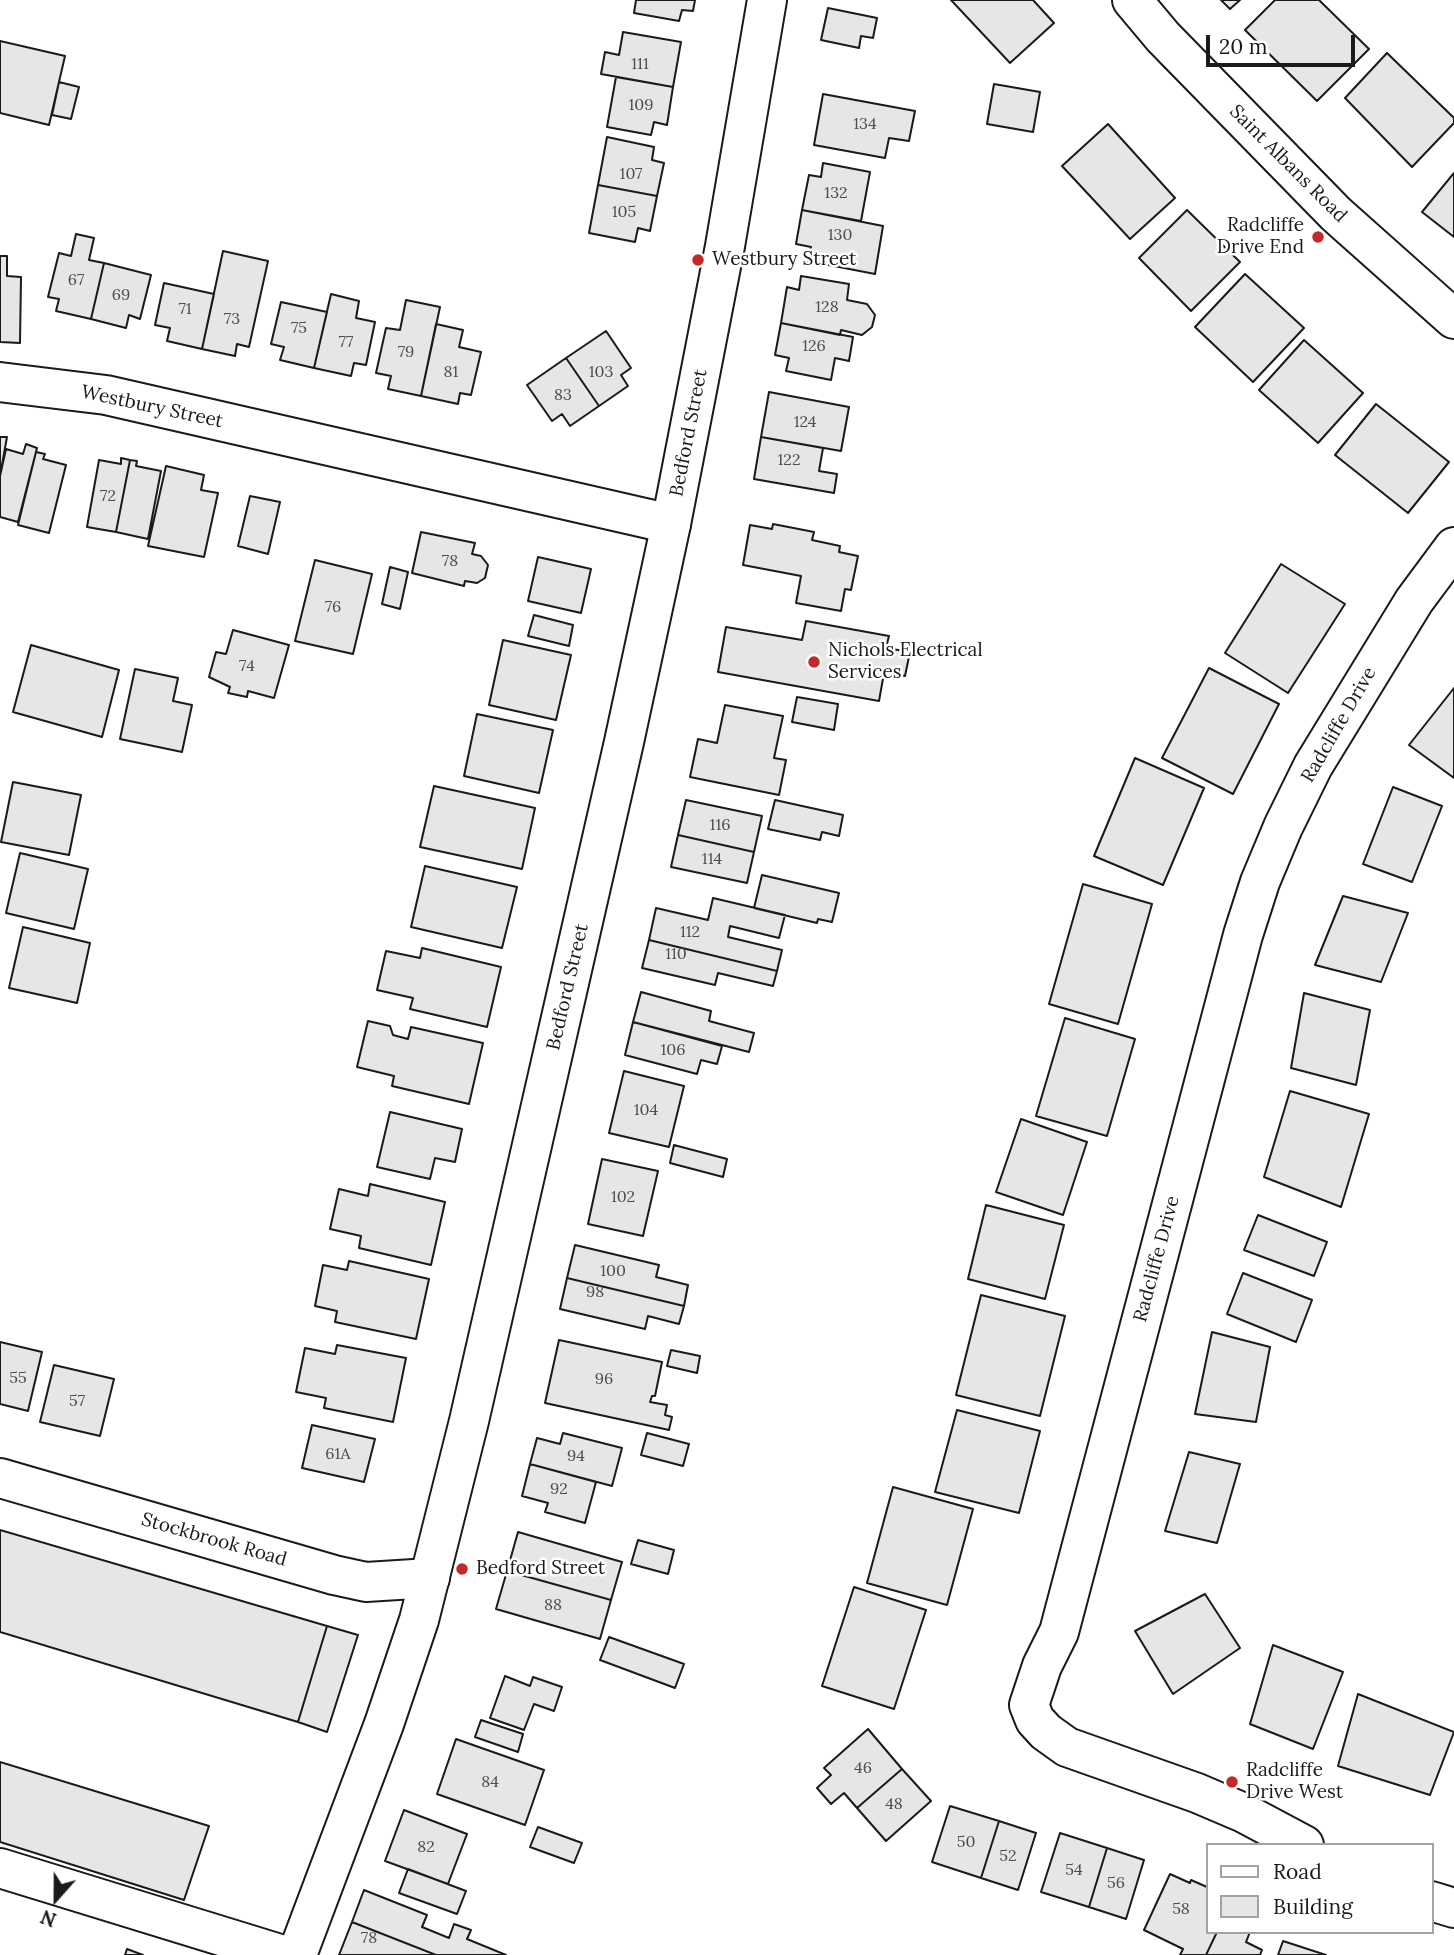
<!DOCTYPE html>
<style>
body{margin:0}
#map{position:relative;width:1454px;height:1955px;overflow:hidden;background:#fff;font-family:Lora,serif}
canvas{display:block}
.legend{position:absolute;left:1206px;top:1843px;width:228px;height:91px;box-sizing:border-box;background:#fff;border:2px solid #a3a3a3;margin:0;padding:9px 12px;list-style:none;font-size:21px;color:#1a1a1a}
.legend li{display:flex;align-items:center;gap:14px;height:35px}
.legend b{width:35px;border:2px solid #a3a3a3}
.north{position:absolute;left:21px;top:1864px;width:70px;height:70px;-webkit-text-stroke:5px #fff;paint-order:stroke;rotate:201deg;font-size:19px;font-weight:700;line-height:28px;text-align:center;color:#1a1a1a}
.north::after{content:'';display:block;margin:auto;width:24px;height:32px;background:#1a1a1a;clip-path:polygon(50% 0,100% 100%,50% 72%,0 100%)}
.scale{position:absolute;left:1206px;top:35px;width:149px;height:32px;box-sizing:border-box;border:4px solid #1a1a1a;border-top:0;padding-left:9px;font-size:21px;line-height:24px;white-space:nowrap;color:#1a1a1a;-webkit-text-stroke:5px #fff;paint-order:stroke}
</style>
<div id="map">
<canvas width="1454" height="1955"></canvas>
<ul class="legend">
<li><b style="height:9px;background:#fff"></b>Road</li>
<li><b style="height:19px;background:#e6e6e6"></b>Building</li>
</ul>
<div class="north">N</div>
<div class="scale">20 m</div>
</div>
<script>
const ctx = document.querySelector('canvas').getContext('2d');
ctx.lineJoin = 'round';
function fill(path, color) { ctx.fillStyle = color; ctx.fill(path, 'evenodd'); }
const toPath = rows => new Path2D(rows.map(r => 'M' + r).join(''));
function strokePath(path, color, width, dash) { ctx.strokeStyle = color; ctx.lineWidth = width; ctx.lineCap = dash ? 'butt' : 'round'; ctx.setLineDash(dash || []); ctx.stroke(path); }
function write(font, color, halo, rows, align = 'center') {
  ctx.font = font + ' Lora,serif'; ctx.lineWidth = 5; ctx.setLineDash([]); ctx.textBaseline = 'middle'; ctx.strokeStyle = halo; ctx.fillStyle = color; for (const [text, x, y, turn = 0] of rows) {
    ctx.save(); ctx.translate(x, y); ctx.rotate((+turn || 0) * Math.PI / 180); ctx.textAlign = isNaN(turn) ? turn : align; if (halo) ctx.strokeText(text, 0, 0); ctx.fillText(text, 0, 0); ctx.restore();
  }
}
const building = toPath([
 [636,0,695,0,693,11,682,10,679,21,634,13,636,0],
 [951,0,1033,0,1054,23,1010,63,951,0],
 [1221,0,1240,0,1230,9,1221,0],
 [1275,0,1319,0,1369,49,1317,101,1245,30,1275,0],
 [828,8,877,18,873,38,861,36,859,48,821,40,828,8],
 [623,32,681,42,673,87,601,74,605,52,619,55,623,32],
 [0,41,65,56,49,125,0,113,0,41],
 [1387,53,1454,118,1454,123,1412,167,1345,98,1387,53],
 [616,77,673,87,667,125,654,122,651,135,607,127,616,77],
 [59,82,79,87,71,119,52,115,59,82],
 [994,84,1040,92,1033,132,987,124,994,84],
 [823,94,915,111,909,141,889,138,885,158,814,145,823,94],
 [1108,124,1175,198,1130,239,1062,166,1108,124],
 [607,137,654,147,652,160,664,163,657,196,598,185,607,137],
 [823,163,870,172,861,221,802,210,809,175,821,177,823,163],
 [1454,173,1454,237,1422,212,1454,173],
 [598,185,657,196,650,231,638,228,635,242,589,233,598,185],
 [802,210,883,226,875,274,808,261,811,247,796,244,802,210],
 [1187,210,1240,262,1191,311,1139,258,1187,210],
 [76,234,94,238,89,260,104,263,91,319,56,311,59,299,48,297,59,253,71,256,76,234],
 [223,251,268,261,249,347,237,344,235,356,202,349,223,251],
 [0,256,7,256,7,276,21,277,20,343,0,342,0,256],
 [104,263,151,275,140,319,129,315,126,328,91,319,104,263],
 [1245,274,1304,328,1253,382,1195,327,1245,274],
 [801,276,849,284,847,300,867,304,875,315,872,327,862,335,841,330,840,335,781,323,787,287,799,290,801,276],
 [164,283,214,294,202,349,167,341,170,328,155,325,164,283],
 [331,294,359,301,356,318,375,322,366,365,354,363,351,376,314,368,331,294],
 [406,300,440,307,421,396,388,389,391,376,376,373,386,328,400,330,406,300],
 [281,302,327,312,314,368,280,360,284,347,271,344,281,302],
 [781,323,853,337,849,361,835,358,831,380,786,371,789,358,775,355,781,323],
 [436,324,463,330,459,347,481,352,471,395,460,393,458,404,421,396,436,324],
 [606,331,631,368,621,375,628,386,599,406,566,358,606,331],
 [1304,340,1363,393,1318,443,1259,390,1304,340],
 [566,358,599,406,570,426,562,414,552,421,527,385,566,358],
 [769,392,849,407,841,451,761,437,769,392],
 [1376,404,1449,462,1408,513,1335,455,1376,404],
 [0,437,7,437,0,476,0,437],
 [761,437,823,448,819,471,837,474,834,493,754,479,761,437],
 [26,444,37,448,18,522,0,517,0,476,6,449,23,454,26,444],
 [36,452,45,454,43,459,66,465,49,533,18,525,36,452],
 [121,458,130,460,116,532,87,527,99,460,121,464,121,458],
 [130,460,137,461,136,466,161,471,148,539,116,532,130,460],
 [166,466,204,475,201,490,218,493,204,557,148,546,166,466],
 [250,496,280,502,268,554,238,546,250,496],
 [773,524,814,532,812,540,840,546,839,552,858,556,851,590,845,589,841,611,796,603,801,576,743,565,750,525,772,529,773,524],
 [421,532,475,543,472,554,481,556,488,565,485,578,477,583,465,581,464,586,412,573,421,532],
 [538,557,591,569,581,613,528,601,538,557],
 [315,560,372,574,353,654,295,641,315,560],
 [1281,564,1345,604,1288,693,1225,653,1281,564],
 [390,567,408,572,400,609,382,604,390,567],
 [534,615,573,625,569,646,528,636,534,615],
 [806,621,889,636,886,648,910,652,905,676,884,673,879,701,718,672,726,627,802,640,806,621],
 [233,630,289,645,274,698,248,691,247,697,228,693,230,687,209,677,216,652,226,654,233,630],
 [503,640,571,655,556,720,489,705,503,640],
 [31,645,119,670,102,737,13,712,31,645],
 [1209,668,1279,704,1233,794,1162,758,1209,668],
 [135,669,178,678,173,701,192,705,182,752,120,739,135,669],
 [1454,688,1454,778,1409,745,1454,688],
 [797,697,838,704,834,730,792,722,797,697],
 [725,705,783,716,774,758,786,760,779,795,690,777,698,739,717,743,725,705],
 [477,714,553,730,539,793,464,776,477,714],
 [1135,758,1204,788,1163,885,1094,856,1135,758],
 [13,782,81,795,69,855,1,842,13,782],
 [434,786,535,808,522,869,420,847,434,786],
 [1393,787,1442,806,1412,882,1363,864,1393,787],
 [686,800,762,816,754,852,678,835,686,800],
 [775,800,843,815,839,836,822,832,820,840,768,829,775,800],
 [678,835,754,852,747,883,671,867,678,835],
 [20,853,88,869,74,929,6,913,20,853],
 [425,866,517,887,502,948,411,927,425,866],
 [762,875,839,893,832,922,818,919,817,923,754,908,762,875],
 [1083,884,1152,904,1118,1024,1049,1004,1083,884],
 [1343,896,1408,913,1381,982,1315,965,1343,896],
 [713,898,785,915,779,938,730,926,728,937,782,950,777,971,649,940,656,908,708,920,713,898],
 [23,927,90,943,77,1003,9,988,23,927],
 [649,940,777,971,773,986,718,973,715,985,642,968,649,940],
 [422,948,501,967,487,1027,410,1009,413,998,377,990,386,951,420,958,422,948],
 [641,992,711,1011,709,1021,754,1033,749,1052,633,1022,641,992],
 [1304,993,1370,1010,1356,1085,1291,1068,1304,993],
 [1065,1018,1135,1039,1107,1136,1036,1116,1065,1018],
 [368,1021,390,1026,393,1035,408,1039,411,1027,483,1043,469,1104,392,1086,394,1076,357,1067,368,1021],
 [633,1022,722,1046,717,1064,701,1060,697,1074,625,1055,633,1022],
 [624,1071,684,1086,669,1147,609,1133,624,1071],
 [1290,1091,1369,1114,1341,1207,1264,1177,1290,1091],
 [390,1112,462,1129,455,1162,435,1158,430,1179,377,1167,390,1112],
 [1021,1119,1087,1142,1063,1215,996,1192,1021,1119],
 [674,1145,727,1159,723,1177,670,1163,674,1145],
 [602,1159,658,1171,643,1236,588,1224,602,1159],
 [370,1184,445,1202,431,1265,359,1248,361,1236,330,1229,339,1189,368,1196,370,1184],
 [986,1205,1064,1225,1045,1299,968,1279,986,1205],
 [1258,1215,1327,1242,1314,1276,1244,1250,1258,1215],
 [575,1245,659,1265,656,1277,688,1285,684,1306,567,1278,575,1245],
 [349,1261,429,1279,416,1339,335,1322,337,1311,315,1306,323,1265,347,1270,349,1261],
 [1243,1273,1312,1300,1296,1342,1227,1314,1243,1273],
 [567,1278,684,1306,679,1324,648,1316,645,1329,560,1309,567,1278],
 [981,1295,1065,1316,1040,1416,956,1395,981,1295],
 [1212,1332,1270,1347,1256,1422,1195,1414,1212,1332],
 [559,1340,662,1362,655,1396,652,1396,650,1402,667,1405,665,1415,672,1417,669,1430,545,1403,559,1340],
 [0,1342,42,1352,28,1411,0,1404,0,1342],
 [337,1345,406,1358,393,1422,324,1408,326,1398,296,1392,305,1348,335,1354,337,1345],
 [671,1350,700,1356,697,1373,667,1366,671,1350],
 [54,1365,114,1379,100,1436,40,1422,54,1365],
 [957,1410,1040,1431,1019,1513,935,1492,957,1410],
 [312,1425,375,1439,364,1482,302,1468,312,1425],
 [563,1433,622,1448,612,1486,530,1464,537,1438,560,1444,563,1433],
 [647,1433,689,1444,683,1466,641,1455,647,1433],
 [1189,1452,1240,1464,1217,1543,1165,1531,1189,1452],
 [530,1464,596,1482,585,1523,545,1512,548,1503,522,1496,530,1464],
 [893,1487,973,1509,947,1605,867,1583,893,1487],
 [0,1530,327,1626,298,1722,0,1632,0,1530],
 [518,1532,622,1562,611,1600,507,1571,518,1532],
 [638,1540,674,1550,668,1574,631,1564,638,1540],
 [507,1571,611,1600,600,1639,496,1609,507,1571],
 [854,1587,926,1610,894,1709,822,1686,854,1587],
 [1205,1594,1240,1648,1173,1694,1135,1631,1205,1594],
 [327,1626,358,1635,327,1732,298,1722,327,1626],
 [609,1637,684,1664,675,1688,600,1660,609,1637],
 [1273,1645,1343,1672,1313,1749,1250,1724,1273,1645],
 [505,1676,530,1686,533,1677,562,1687,554,1711,534,1704,524,1730,490,1718,505,1676],
 [1358,1694,1454,1732,1430,1795,1338,1766,1358,1694],
 [481,1720,523,1734,518,1752,475,1737,481,1720],
 [868,1729,902,1769,857,1808,844,1793,831,1804,817,1788,831,1775,824,1768,868,1729],
 [456,1739,544,1770,525,1825,437,1794,456,1739],
 [0,1762,209,1826,184,1900,0,1842,0,1762],
 [902,1769,931,1801,886,1841,857,1808,902,1769],
 [950,1806,999,1821,981,1878,932,1862,950,1806],
 [404,1810,467,1834,448,1884,385,1861,404,1810],
 [999,1821,1036,1833,1018,1890,981,1878,999,1821],
 [538,1827,582,1843,574,1863,530,1847,538,1827],
 [1060,1833,1107,1848,1089,1907,1041,1892,1060,1833],
 [1107,1848,1144,1860,1126,1919,1089,1907,1107,1848],
 [408,1869,466,1891,457,1914,399,1893,408,1869],
 [1170,1874,1190,1883,1191,1880,1207,1887,1207,1932,1217,1932,1206,1955,1180,1955,1183,1949,1144,1930,1170,1874],
 [364,1890,427,1915,422,1927,449,1938,454,1924,471,1930,467,1939,506,1955,436,1955,352,1922,364,1890],
 [352,1922,436,1955,339,1955,352,1922],
 [1217,1932,1250,1932,1246,1942,1262,1950,1260,1955,1206,1955,1217,1932],
 [1283,1941,1326,1955,1278,1955,1283,1941],
 [127,1949,143,1955,125,1955,127,1949]
]);
fill(building, '#e6e6e6');
strokePath(building, '#1a1a1a', 2);
const minor = toPath([
 [0,382,106,395,671,524],
 [0,1478,334,1575,366,1582,430,1578],
 [1304,1845,1244,1813,1197,1793,1067,1747,1046,1732,1035,1720,1029,1705,1042,1666,1059,1632,1243,935,1260,882,1283,827,1313,766,1414,601,1454,547],
 [0,1868,283,1955],
 [1431,1901,1454,1908]
]);
const tertiary = toPath([
 [1132,0,1163,37,1336,214,1454,319],
 [297,1955,384,1724,419,1620,469,1421,624,742,671,524,725,246,767,0]
]);
strokePath(minor, '#1a1a1a', 42);
strokePath(tertiary, '#1a1a1a', 42);
strokePath(minor, '#fff', 38);
strokePath(tertiary, '#fff', 38);
for (const [x, y, r, color] of [
 [1318,237,7,"#c62828"],
 [698,260,7,"#c62828"],
 [814,662,7,"#c62828"],
 [462,1569,7,"#c62828"],
 [1232,1782,7,"#c62828"]
]) { const dot = new Path2D(); dot.arc(x, y, r, 0, 2 * Math.PI); ctx.fillStyle = color; ctx.fill(dot); strokePath(dot, '#fff', 2.5); }
write('16px', '#4d4d4d', null, [
 ["111",640,64],
 ["109",641,105],
 ["134",865,124],
 ["107",631,174],
 ["132",836,193],
 ["105",624,212],
 ["130",840,235],
 ["67",76,280],
 ["69",121,295],
 ["128",827,307],
 ["71",185,309],
 ["73",232,319],
 ["75",299,328],
 ["77",346,342],
 ["126",814,346],
 ["79",406,352],
 ["81",451,372],
 ["103",601,372],
 ["83",563,395],
 ["124",805,422],
 ["122",789,460],
 ["72",108,496],
 ["78",450,561],
 ["76",333,607],
 ["74",247,666],
 ["116",720,825],
 ["114",712,859],
 ["112",690,932],
 ["110",676,954],
 ["106",673,1050],
 ["104",646,1110],
 ["102",623,1197],
 ["100",613,1271],
 ["98",595,1292],
 ["55",18,1378],
 ["96",604,1379],
 ["57",77,1401],
 ["61A",338,1454],
 ["94",576,1456],
 ["92",559,1489],
 ["88",553,1605],
 ["46",863,1768],
 ["84",490,1782],
 ["48",894,1804],
 ["50",966,1842],
 ["82",426,1847],
 ["52",1008,1856],
 ["54",1074,1870],
 ["56",1116,1883],
 ["58",1181,1909],
 ["78",369,1938]
]);
write('19px', '#1a1a1a', '#fff', [
 ["Saint Albans Road",1288,164,45],
 ["Westbury Street",152,407,12],
 ["Bedford Street",689,433,-79],
 ["Radcliffe Drive",1339,725,-60],
 ["Bedford Street",568,987,-77],
 ["Radcliffe Drive",1157,1259,-75],
 ["Stockbrook Road",214,1540,16]
]);
write('19px', '#1a1a1a', '#fff', [
 ["Radcliffe",1304,226,"right"],
 ["Drive End",1304,248,"right"],
 ["Westbury Street",712,260],
 ["Nichols Electrical",828,651],
 ["Services",828,673],
 ["Bedford Street",476,1569],
 ["Radcliffe",1246,1771],
 ["Drive West",1246,1793]
], 'left');
</script>
